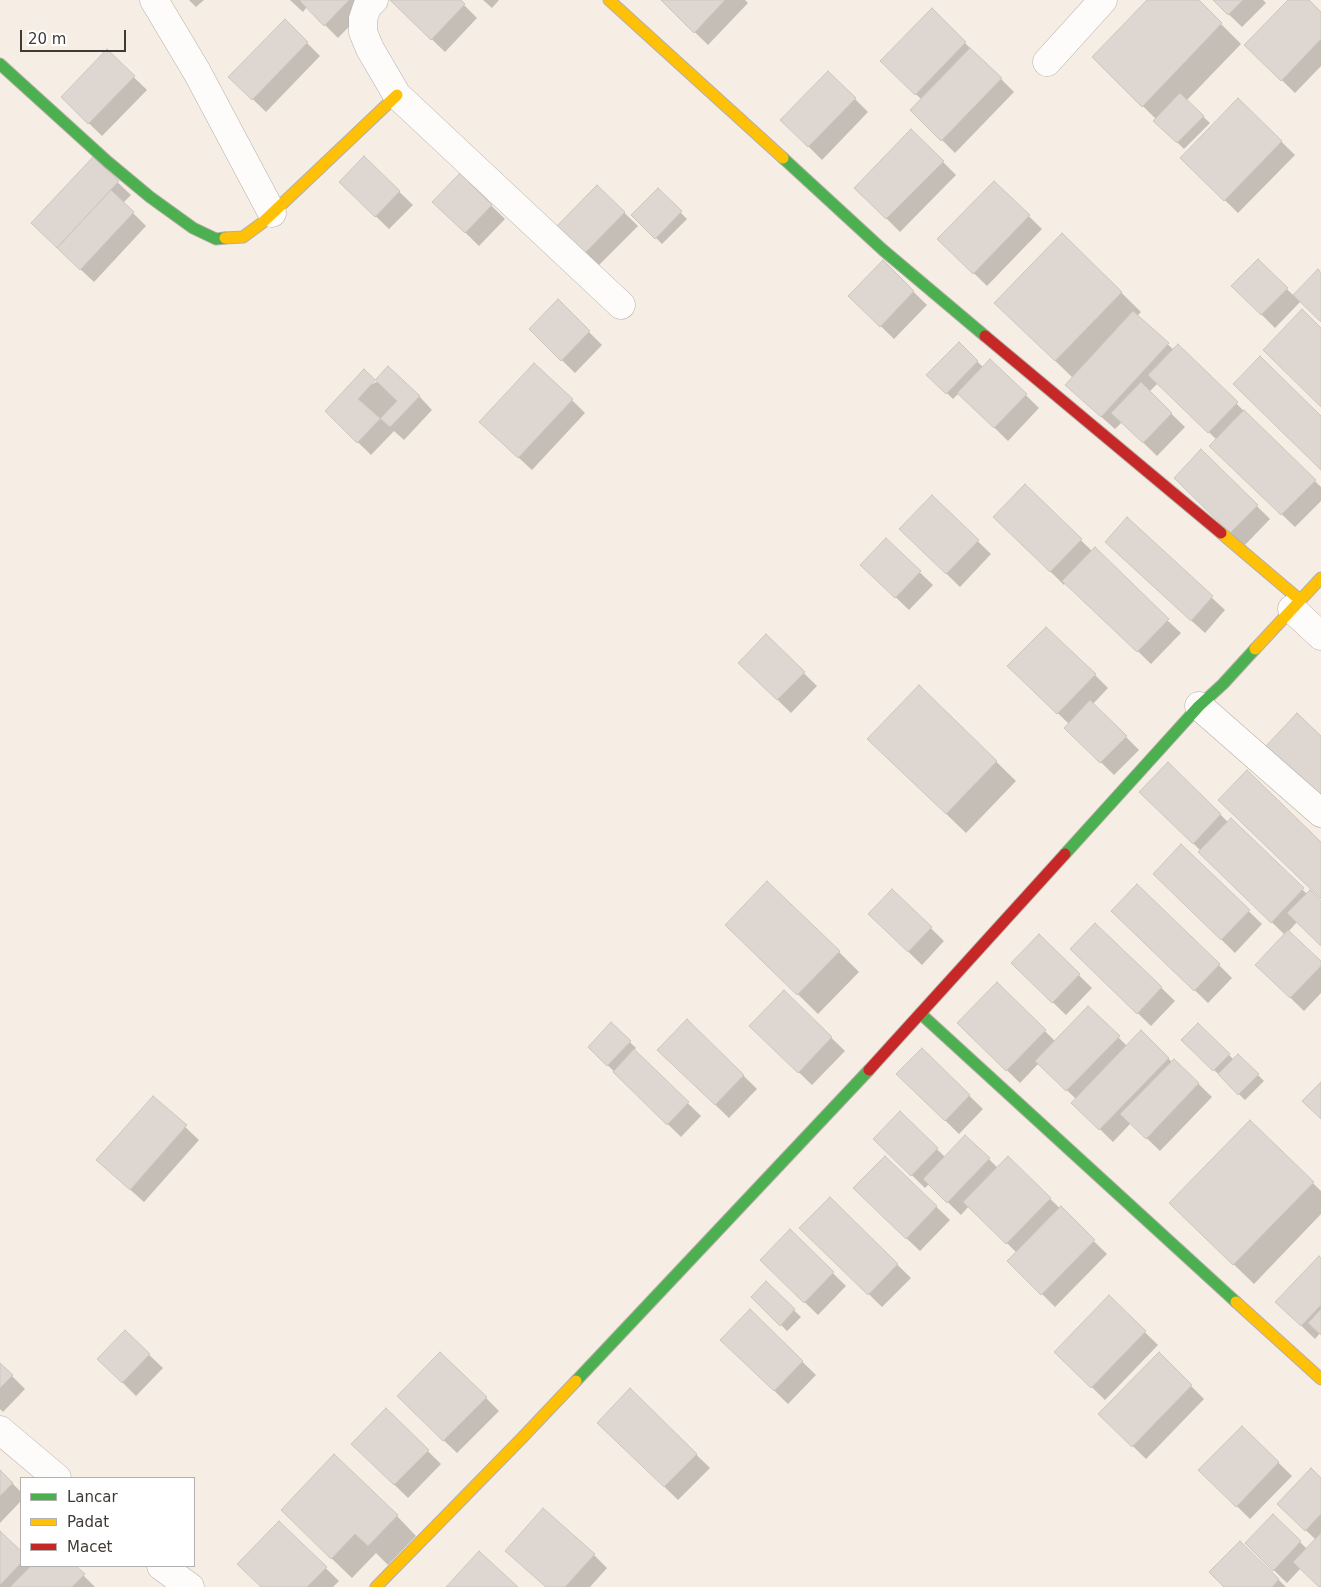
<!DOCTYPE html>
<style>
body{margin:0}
#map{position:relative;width:1321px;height:1587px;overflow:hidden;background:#f6eee5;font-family:"DejaVu Sans",sans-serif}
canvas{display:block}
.legend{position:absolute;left:20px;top:1477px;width:175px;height:90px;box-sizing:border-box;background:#fff;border:1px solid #b3b0ae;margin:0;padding:6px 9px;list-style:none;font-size:15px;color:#403a34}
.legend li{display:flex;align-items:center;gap:10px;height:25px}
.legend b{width:25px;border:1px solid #b3b0ae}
.scale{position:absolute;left:20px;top:30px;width:106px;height:22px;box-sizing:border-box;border:2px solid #403a34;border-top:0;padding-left:6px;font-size:15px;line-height:18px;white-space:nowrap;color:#403a34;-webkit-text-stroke:4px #fff;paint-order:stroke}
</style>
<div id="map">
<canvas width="1321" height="1587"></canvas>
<ul class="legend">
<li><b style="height:6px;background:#4caf50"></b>Lancar</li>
<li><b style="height:6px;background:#ffc107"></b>Padat</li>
<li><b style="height:6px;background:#c62828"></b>Macet</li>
</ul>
<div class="scale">20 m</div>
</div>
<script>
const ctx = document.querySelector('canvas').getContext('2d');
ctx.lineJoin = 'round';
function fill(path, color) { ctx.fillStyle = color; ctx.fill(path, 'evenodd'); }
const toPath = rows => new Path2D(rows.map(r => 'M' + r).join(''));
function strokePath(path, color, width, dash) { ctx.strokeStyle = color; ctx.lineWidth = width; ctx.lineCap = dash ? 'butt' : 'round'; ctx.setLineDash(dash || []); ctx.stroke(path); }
fill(toPath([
 [189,0,204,0,196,7],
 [290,0,375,0,338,38,307,7,303,12],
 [391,0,459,0,477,18,445,52],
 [483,0,499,0,492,8],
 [662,0,745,0,748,3,708,45],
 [1148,0,1197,0,1241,44,1186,101,1210,123,1184,149,1155,120,1156,119,1093,57],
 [1214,0,1263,0,1266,3,1242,27],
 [1290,0,1307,0,1321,14,1321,66,1295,93,1246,45],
 [932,10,1014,92,955,153,912,110,922,100,882,61],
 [285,21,320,56,266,112,230,77],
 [107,51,147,90,102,136,62,97],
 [828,72,868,112,822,160,782,120],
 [1238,99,1295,155,1238,213,1182,158],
 [911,130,956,175,900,232,856,188],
 [364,158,413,205,389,229,340,182],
 [93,159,131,195,123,203,146,226,94,282,46,237],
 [460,175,505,219,479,246,434,202],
 [994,182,1042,229,987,286,939,239],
 [597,186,638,226,596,268,556,229],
 [658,190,687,219,662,244,633,215],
 [1062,234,1141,312,1137,316,1174,350,1178,346,1321,487,1321,501,1295,527,1224,459,1217,440,1158,383,1149,392,1185,427,1157,456,1122,422,1115,429,1080,398,1073,378,1015,322],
 [1258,261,1294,296,1318,271,1321,274,1321,321,1301,301,1275,328,1233,286],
 [883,262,927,305,894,339,850,296],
 [558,301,602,345,575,373,530,329],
 [959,344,983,367,990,360,1039,408,1008,441,959,393,953,399,928,375],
 [376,382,419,396,432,410,404,440,394,431,371,455,326,411],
 [572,400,585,413,532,470,494,435],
 [1201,451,1270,519,1244,546,1176,478],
 [1025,486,1092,551,1181,633,1151,664,1066,582,1064,585,995,517],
 [932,497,991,554,960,587,914,542],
 [1127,519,1225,610,1205,633,1119,555],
 [886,540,933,585,909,610,862,565],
 [766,636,817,686,791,713,740,663],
 [1009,666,1095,675,1108,688,1093,704,1139,750,1114,775,1066,728,1069,724],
 [919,686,1016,781,966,833,888,758],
 [1168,764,1228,822,1231,820,1307,894,1321,903,1321,945,1297,922,1288,932,1321,963,1321,993,1304,1011,1270,978,1285,935,1213,865,1201,851,1154,805],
 [1181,846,1262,924,1235,953,1168,887],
 [892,890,944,941,922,965,869,914],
 [1095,924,1175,1001,1151,1026,1085,962],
 [1126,924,1219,965,1232,978,1208,1003],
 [1039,936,1092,988,1066,1015,1012,963],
 [747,944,839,952,859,972,818,1014],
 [997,984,1055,1041,1088,1007,1127,1046,1141,1032,1172,1062,1174,1060,1212,1097,1160,1151,1131,1123,1113,1142,1073,1103,1076,1099,1039,1063,1020,1083,972,1036],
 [784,992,845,1051,812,1085,764,1039],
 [687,1020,757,1089,729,1118,672,1063],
 [611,1024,636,1048,634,1051,701,1116,681,1137,589,1047],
 [1198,1024,1234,1060,1238,1055,1264,1081,1245,1100,1183,1040],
 [922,1050,983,1109,959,1134,911,1087],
 [153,1097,199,1140,144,1202,97,1160],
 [900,1113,946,1158,966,1137,998,1168,1008,1158,1107,1254,1055,1307,1009,1261,1017,1253,969,1206,961,1215,929,1184,925,1188,875,1139],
 [1250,1122,1321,1191,1321,1214,1254,1284,1191,1223],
 [885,1157,950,1220,920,1251,868,1202],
 [830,1199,911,1278,882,1307,801,1228],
 [790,1231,846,1286,818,1315,761,1260],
 [1321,1259,1321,1334,1320,1333,1315,1339,1277,1302],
 [766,1283,801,1317,787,1331,753,1297],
 [1109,1297,1158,1345,1105,1400,1056,1352],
 [750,1311,816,1375,788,1404,735,1353],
 [125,1332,163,1368,136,1396,99,1359],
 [1159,1354,1204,1399,1146,1459,1100,1414],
 [0,1364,25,1389,3,1412,0,1409],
 [630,1390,710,1468,678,1500,612,1436],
 [486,1398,499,1411,457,1453,412,1410],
 [386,1410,441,1464,408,1498,353,1444],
 [1242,1427,1292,1476,1250,1519,1200,1470],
 [0,1471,21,1492,21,1501,0,1523],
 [1321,1479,1321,1587,1301,1568,1287,1583,1246,1543,1273,1515,1307,1549,1316,1540,1279,1504],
 [397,1516,416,1536,388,1565,376,1553,352,1578,302,1530],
 [279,1523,339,1581,333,1587,262,1587],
 [0,1532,21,1553,21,1566,74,1566,95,1587,0,1587],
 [1240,1542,1286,1587,1226,1587],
 [594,1555,607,1568,590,1587,546,1587,520,1564]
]), '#0003');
const building = toPath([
 [301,0,349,0,324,26,300,1,301,0],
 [390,0,461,0,465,4,431,40,390,0],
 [661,0,725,0,694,33,661,0],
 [1147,0,1199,0,1222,23,1142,107,1092,57,1147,0],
 [1213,0,1243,0,1228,15,1213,0],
 [1288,0,1309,0,1321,12,1321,39,1281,81,1244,45,1288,0],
 [932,8,966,42,915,95,880,61,932,8],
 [285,19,308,42,252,100,228,77,285,19],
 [970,48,1002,78,941,141,910,110,970,48],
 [107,49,135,76,88,124,61,97,107,49],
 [828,71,856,98,808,147,780,120,828,71],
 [1180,93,1204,116,1177,143,1153,121,1180,93],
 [1238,98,1282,141,1224,201,1180,158,1238,98],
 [911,129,944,161,886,219,854,188,911,129],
 [364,156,400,191,375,217,339,182,364,156],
 [93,157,119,181,57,248,31,223,93,157],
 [460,173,492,205,465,233,432,202,460,173],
 [994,181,1030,215,973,274,937,239,994,181],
 [597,185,625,212,582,256,554,229,597,185],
 [658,188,682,211,655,239,631,215,658,188],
 [111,190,134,212,80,270,57,248,111,190],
 [1062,233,1122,292,1055,361,994,303,1062,233],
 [1258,259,1288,288,1261,315,1231,286,1258,259],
 [883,260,914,291,880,327,848,296,883,260],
 [1318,269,1321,273,1321,322,1293,295,1318,269],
 [558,299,590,331,561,361,529,329,558,299],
 [1302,309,1321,328,1321,407,1263,350,1302,309],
 [1133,311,1169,343,1101,417,1065,385,1133,311],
 [959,342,978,361,946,394,926,375,959,342],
 [1178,344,1238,402,1208,433,1148,375,1178,344],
 [1260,356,1321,416,1321,470,1233,384,1260,356],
 [990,359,1027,394,994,428,957,393,990,359],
 [534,363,573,399,518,458,479,422,534,363],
 [388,366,420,396,390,427,358,399,388,366],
 [364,369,397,401,357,443,325,411,364,369],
 [1141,382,1172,413,1143,443,1111,413,1141,382],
 [1244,410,1316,480,1281,515,1209,446,1244,410],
 [1201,449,1258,505,1230,533,1174,478,1201,449],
 [1025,484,1082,539,1050,572,993,517,1025,484],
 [932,495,979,540,946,574,899,529,932,495],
 [1127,517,1213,596,1191,621,1105,542,1127,517],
 [886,538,921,571,895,598,860,565,886,538],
 [1095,547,1169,619,1137,652,1062,581,1095,547],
 [1046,627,1096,674,1057,714,1007,666,1046,627],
 [766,634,805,672,777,700,738,663,766,634],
 [919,685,997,761,946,814,867,739,919,685],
 [1090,700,1127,736,1100,763,1064,728,1090,700],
 [1297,713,1321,736,1321,801,1265,747,1297,713],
 [1168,762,1221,814,1193,844,1139,792,1168,762],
 [1247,770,1321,842,1321,899,1218,800,1247,770],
 [1231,818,1304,888,1271,923,1198,852,1231,818],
 [1181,844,1250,910,1221,940,1153,874,1181,844],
 [767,881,840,951,797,995,725,925,767,881],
 [1137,884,1220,964,1194,991,1111,911,1137,884],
 [892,889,932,927,908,952,868,914,892,889],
 [1310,890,1321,901,1321,946,1287,913,1310,890],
 [1095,923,1162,987,1137,1014,1070,949,1095,923],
 [1288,930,1321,961,1321,966,1290,998,1255,965,1288,930],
 [1039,934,1080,974,1052,1003,1011,963,1039,934],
 [997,982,1046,1030,1006,1071,957,1023,997,982],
 [784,990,832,1037,798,1073,749,1026,784,990],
 [1088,1006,1120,1036,1066,1091,1035,1061,1088,1006],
 [687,1019,744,1075,715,1105,657,1050,687,1019],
 [611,1022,631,1041,607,1066,588,1047,611,1022],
 [1198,1023,1230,1054,1213,1071,1181,1040,1198,1023],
 [1141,1030,1169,1058,1099,1130,1071,1103,1141,1030],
 [922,1048,970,1095,945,1121,896,1074,922,1048],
 [634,1049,689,1102,667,1125,613,1072,634,1049],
 [1238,1054,1259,1074,1238,1095,1218,1074,1238,1054],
 [1174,1059,1199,1083,1146,1139,1120,1114,1174,1059],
 [1321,1082,1321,1119,1302,1101,1321,1082],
 [153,1096,187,1125,130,1190,96,1160,153,1096],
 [900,1111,938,1148,911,1176,873,1139,900,1111],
 [1250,1120,1314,1182,1233,1265,1169,1203,1250,1120],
 [965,1135,990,1158,947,1203,923,1179,965,1135],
 [885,1156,937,1206,906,1239,853,1188,885,1156],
 [1008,1156,1051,1198,1006,1244,963,1202,1008,1156],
 [830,1197,898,1264,868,1295,799,1228,830,1197],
 [1061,1206,1095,1240,1041,1295,1007,1261,1061,1206],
 [790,1229,834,1272,804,1303,760,1260,790,1229],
 [1319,1256,1321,1258,1321,1305,1301,1326,1275,1302,1319,1256],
 [766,1281,795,1309,780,1326,751,1297,766,1281],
 [1109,1295,1146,1331,1091,1388,1054,1352,1109,1295],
 [750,1309,803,1361,774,1391,720,1340,750,1309],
 [1321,1309,1321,1335,1308,1323,1321,1309],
 [125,1330,150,1354,122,1383,97,1359,125,1330],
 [440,1352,487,1397,443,1441,397,1396,440,1352],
 [1159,1352,1192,1385,1132,1447,1098,1414,1159,1352],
 [0,1363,13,1375,0,1388,0,1363],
 [630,1388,697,1454,664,1487,597,1423,630,1388],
 [386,1408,429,1450,394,1485,351,1444,386,1408],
 [1242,1426,1279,1462,1236,1507,1198,1470,1242,1426],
 [334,1454,398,1515,368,1546,355,1534,331,1559,281,1510,334,1454],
 [1311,1468,1321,1478,1321,1514,1305,1531,1277,1504,1311,1468],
 [0,1470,13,1483,0,1496,0,1470],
 [543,1508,595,1554,565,1587,546,1587,505,1551,543,1508],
 [1273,1514,1301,1541,1273,1571,1245,1543,1273,1514],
 [279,1521,327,1567,307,1587,261,1587,237,1564,279,1521],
 [0,1531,21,1551,21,1563,0,1585,0,1531],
 [1321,1533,1321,1587,1319,1587,1293,1562,1321,1533],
 [1240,1541,1279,1579,1272,1587,1224,1587,1209,1572,1240,1541],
 [479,1551,518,1587,446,1587,479,1551],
 [31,1566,76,1566,85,1574,72,1587,10,1587,31,1566]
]);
fill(building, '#ded7d1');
strokePath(building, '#cdc6bf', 1);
const street = toPath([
 [154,0,197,72,272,213],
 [374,0,367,7,363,19,363,32,370,49,397,95,621,305],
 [1047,62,1103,0],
 [1292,609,1321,636],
 [1199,706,1321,813],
 [0,1430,57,1478],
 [161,1566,190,1587]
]);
const fast = toPath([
 [0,64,108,162,150,197,193,228,216,239,225,238],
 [783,158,883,250,985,336],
 [1065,854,1199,706,1223,684,1255,649],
 [921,1014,1236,1302],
 [576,1381,869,1070]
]);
const slow = toPath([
 [609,0,783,158],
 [225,238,243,237,262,223,397,95],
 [1221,533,1300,600],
 [1255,649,1321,578],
 [1236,1302,1321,1379],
 [376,1587,521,1439,576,1381]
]);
const jam = toPath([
 [985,336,1221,533],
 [869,1070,1065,854]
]);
strokePath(street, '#b4aea7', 29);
strokePath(fast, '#b4aea7', 13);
strokePath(slow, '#b4aea7', 13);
strokePath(jam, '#b4aea7', 13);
strokePath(street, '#fefcfb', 28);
strokePath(fast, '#4caf50', 11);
strokePath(slow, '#ffc107', 11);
strokePath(jam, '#c62828', 11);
</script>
